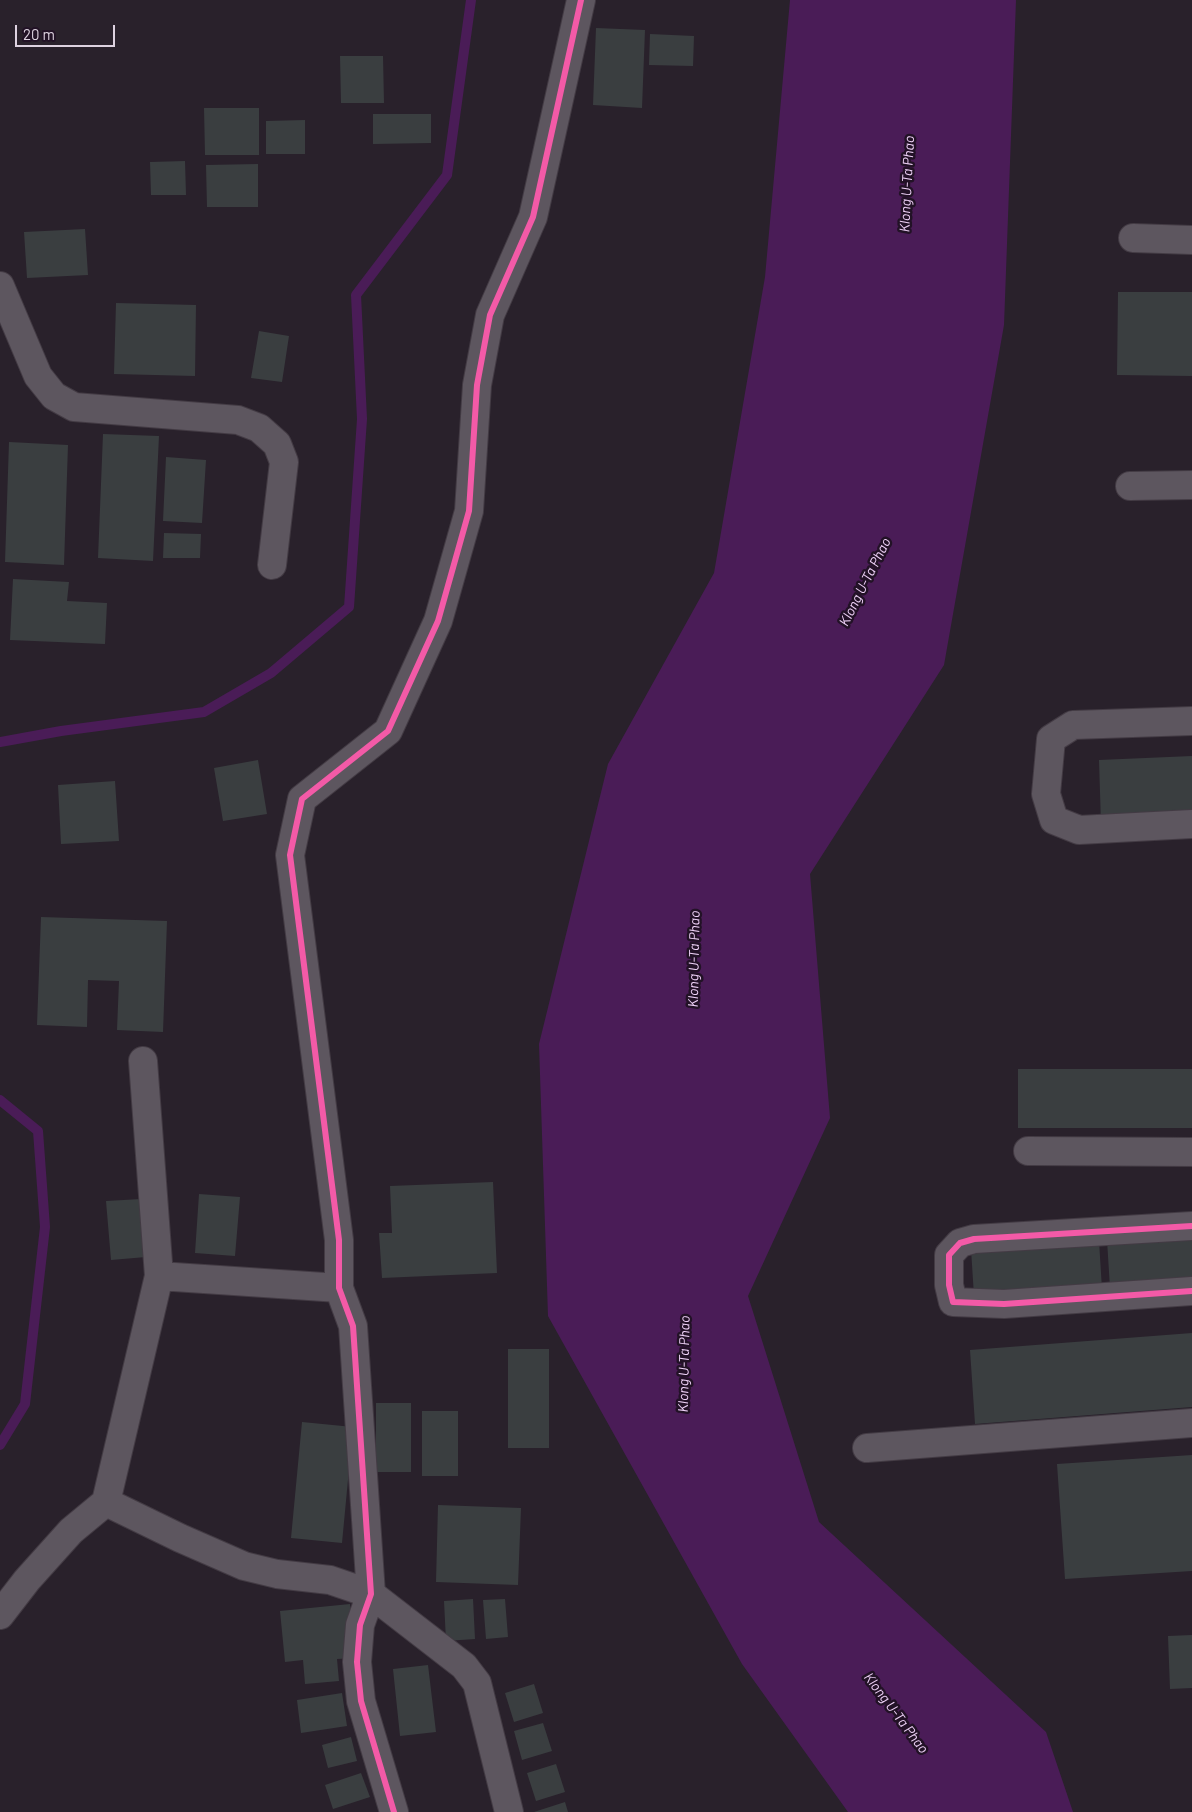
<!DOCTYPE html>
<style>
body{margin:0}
#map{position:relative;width:1192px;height:1812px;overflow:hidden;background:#29212b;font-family:Barlow,sans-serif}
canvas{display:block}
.scale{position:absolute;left:15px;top:25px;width:100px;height:22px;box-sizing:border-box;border:2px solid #ddd2e0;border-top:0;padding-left:6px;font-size:15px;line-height:18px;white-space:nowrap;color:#ddd2e0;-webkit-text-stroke:4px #221226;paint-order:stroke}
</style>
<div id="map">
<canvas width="1192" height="1812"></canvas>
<div class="scale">20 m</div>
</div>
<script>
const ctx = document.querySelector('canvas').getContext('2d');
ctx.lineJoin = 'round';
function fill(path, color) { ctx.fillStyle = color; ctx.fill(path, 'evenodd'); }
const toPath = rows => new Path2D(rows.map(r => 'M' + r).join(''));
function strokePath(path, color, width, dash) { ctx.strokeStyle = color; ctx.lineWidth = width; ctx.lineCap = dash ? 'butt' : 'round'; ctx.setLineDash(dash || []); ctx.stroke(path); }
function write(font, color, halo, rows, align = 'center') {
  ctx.font = font + ' Barlow,sans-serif'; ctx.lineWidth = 5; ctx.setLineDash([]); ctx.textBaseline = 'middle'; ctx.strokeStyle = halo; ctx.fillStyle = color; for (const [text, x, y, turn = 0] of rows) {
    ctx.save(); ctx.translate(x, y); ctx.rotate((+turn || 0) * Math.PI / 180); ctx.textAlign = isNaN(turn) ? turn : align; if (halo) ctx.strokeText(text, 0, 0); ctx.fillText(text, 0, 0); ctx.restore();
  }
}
fill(toPath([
 [790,0,1016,0,1004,325,944,665,810,874,830,1118,748,1296,819,1522,1046,1732,1073,1812,848,1812,742,1664,548,1316,539,1044,608,764,714,573,765,277]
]), '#4a1c57');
strokePath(toPath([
 [0,742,61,731,204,712,271,673,349,607,362,419,356,295,447,175,471,0],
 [0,1100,38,1131,45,1227,25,1404,0,1445]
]), '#4a1c57', 10);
fill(toPath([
 [596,28,645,30,642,108,593,105],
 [650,34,694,36,693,66,649,65],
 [340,56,383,56,384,103,341,103],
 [204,108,259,108,259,155,205,155],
 [373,114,431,114,431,143,373,144],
 [305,120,305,154,266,154,266,121],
 [185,161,186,195,151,195,150,162],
 [258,164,258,207,207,207,206,165],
 [85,229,88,275,27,278,24,232],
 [1118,292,1192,292,1192,376,1117,375],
 [116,303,196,305,195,376,114,374],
 [259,331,289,336,282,382,251,378],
 [103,434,159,436,153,561,98,558],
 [9,442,68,445,64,565,5,562],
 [166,457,206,460,202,523,163,521],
 [164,533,201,534,200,558,163,558],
 [13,579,69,582,67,601,107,603,105,644,10,640],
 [1192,756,1192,821,1101,824,1099,760],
 [258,760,267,814,223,821,214,768],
 [115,781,119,841,61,844,58,785],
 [41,917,167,921,163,1032,117,1030,119,981,88,980,87,1027,37,1025],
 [1018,1069,1192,1069,1192,1128,1018,1128],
 [493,1182,497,1273,382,1278,379,1233,392,1233,390,1186],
 [199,1194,240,1197,235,1256,195,1253],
 [141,1199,146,1257,111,1260,106,1201],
 [1192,1233,1192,1282,1110,1288,1107,1240],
 [1099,1241,1102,1289,974,1296,971,1249],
 [1192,1333,1192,1407,975,1424,970,1350],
 [508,1349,549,1349,549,1448,508,1448],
 [376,1403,411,1403,411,1472,376,1472],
 [422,1411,458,1411,458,1476,422,1476],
 [302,1422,353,1427,342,1543,291,1538],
 [1192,1455,1192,1571,1065,1579,1057,1464],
 [438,1505,521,1508,518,1585,436,1582],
 [473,1599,475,1639,446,1641,444,1601],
 [505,1599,508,1637,486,1639,483,1600],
 [350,1604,355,1658,337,1659,339,1681,305,1684,303,1660,285,1662,280,1611],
 [1192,1635,1192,1688,1170,1689,1168,1636],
 [428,1665,436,1732,400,1736,393,1669],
 [534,1684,543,1713,514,1722,505,1693],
 [342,1693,347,1726,301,1733,297,1700],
 [543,1723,552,1751,522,1760,514,1731],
 [351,1737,357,1761,328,1768,322,1745],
 [556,1764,565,1792,536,1801,527,1773],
 [361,1773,370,1797,333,1809,325,1785],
 [565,1802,568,1812,534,1812]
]), '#3a3e40');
const minor = toPath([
 [1133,238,1192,240],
 [0,286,38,376,54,396,74,407,238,420,259,428,277,444,284,462,272,565],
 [1130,486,1192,485],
 [1192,721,1073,725,1051,739,1046,794,1054,820,1079,830,1192,824],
 [1028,1151,1192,1152],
 [1192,1226,974,1239,960,1243,949,1255,949,1285,953,1302,1004,1304,1192,1291],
 [159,1276,339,1288],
 [867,1448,1192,1423],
 [106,1502,159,1276,143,1061],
 [0,1615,27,1580,71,1531,106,1502,180,1538,244,1566,277,1574,330,1580,371,1594,464,1666,477,1683,509,1812],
 [394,1812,361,1701,357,1662,360,1625,371,1594,353,1326,339,1288,339,1240,290,855,302,799,388,731,438,621,469,511,477,385,490,315,533,217,581,0]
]);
strokePath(minor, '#433b44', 30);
strokePath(minor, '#5d565f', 28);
strokePath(toPath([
 [1192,1226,974,1239,960,1243,949,1255,949,1285,953,1302,1004,1304,1192,1291],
 [394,1812,361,1701,357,1662,360,1625,371,1594,353,1326,339,1288,339,1240,290,855,302,799,388,731,438,621,469,511,477,385,490,315,533,217,581,0]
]), '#f35aa7', 6);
write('italic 14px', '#f0d3f9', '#221226', [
 ["Klong U-Ta Phao",907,184,-87],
 ["Klong U-Ta Phao",865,582,-63],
 ["Klong U-Ta Phao",694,959,-89],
 ["Klong U-Ta Phao",684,1364,-89],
 ["Klong U-Ta Phao",896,1713,53]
]);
</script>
